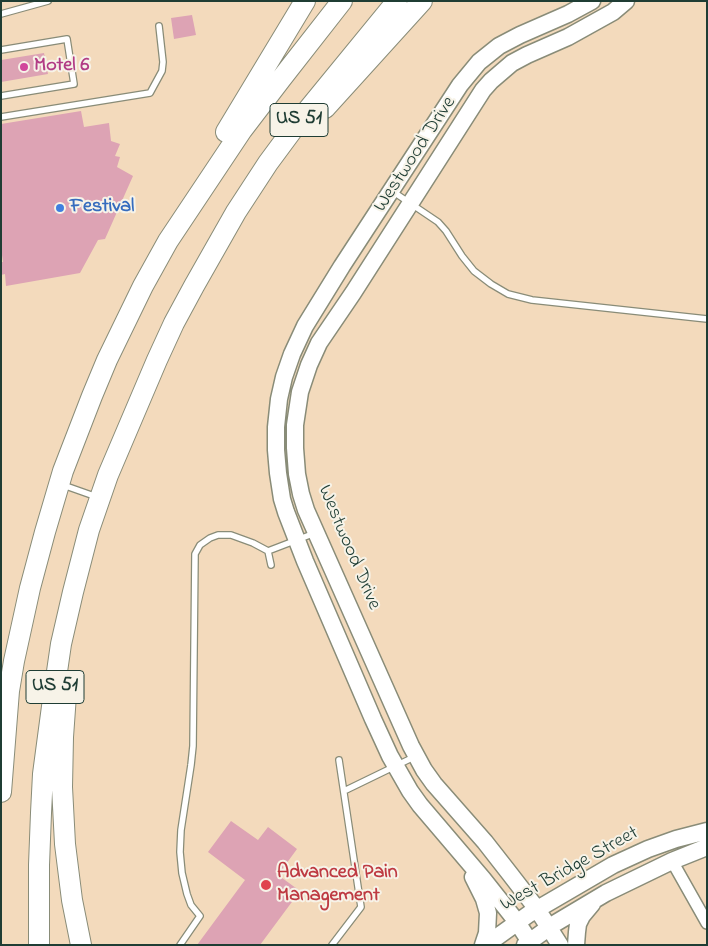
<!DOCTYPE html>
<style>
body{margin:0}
#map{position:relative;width:708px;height:946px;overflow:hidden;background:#f3dabc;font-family:"Indie Flower",sans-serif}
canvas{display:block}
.frame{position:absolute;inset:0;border:2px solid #1f3d34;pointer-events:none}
</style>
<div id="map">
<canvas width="708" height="946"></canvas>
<div class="frame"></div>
</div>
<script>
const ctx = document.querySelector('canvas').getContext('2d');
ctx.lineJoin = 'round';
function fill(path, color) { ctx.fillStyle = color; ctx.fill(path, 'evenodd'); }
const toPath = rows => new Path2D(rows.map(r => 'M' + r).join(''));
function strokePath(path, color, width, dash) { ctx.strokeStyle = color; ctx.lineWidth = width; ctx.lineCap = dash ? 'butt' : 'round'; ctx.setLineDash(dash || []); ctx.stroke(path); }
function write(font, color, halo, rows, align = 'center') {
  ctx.font = font + ' "Indie Flower",sans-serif'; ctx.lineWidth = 4; ctx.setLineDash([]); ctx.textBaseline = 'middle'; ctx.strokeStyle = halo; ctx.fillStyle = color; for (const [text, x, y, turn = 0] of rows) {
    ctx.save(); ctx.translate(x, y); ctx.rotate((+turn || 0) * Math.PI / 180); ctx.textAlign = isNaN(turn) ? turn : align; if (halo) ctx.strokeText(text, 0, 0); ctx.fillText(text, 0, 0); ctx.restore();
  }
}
fill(toPath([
 [192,15,196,35,174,39,171,18],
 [44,53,48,74,1,82,1,60],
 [81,111,84,127,109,123,111,141,120,144,115,156,120,157,117,167,133,176,105,239,98,240,80,273,6,286,5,274,1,275,1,262,3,262,1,248,1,124],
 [231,821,258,840,268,827,297,849,278,875,300,891,260,945,197,945,245,880,208,852]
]), '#dda3b4');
const lane = toPath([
 [1,14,48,1],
 [1,50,67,39,74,84,1,96],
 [1,117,150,93,162,71,163,62,159,26],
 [392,191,438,222,446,231,462,256,474,271,491,284,508,294,532,300,707,319],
 [63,485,97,497],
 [268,551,315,533],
 [344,791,414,757],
 [180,945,200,916,191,905,187,894,182,873,180,852,181,830,191,765,193,746,195,554,200,545,210,538,218,535,231,535,253,543,268,551,271,565],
 [332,945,361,907,339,760]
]);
const street = toPath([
 [672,861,707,923]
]);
const secondary = toPath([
 [473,877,484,899,488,913,487,933,483,945],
 [486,945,529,914,613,865,648,849,676,839,707,831],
 [525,945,554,924,606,893,672,861,707,847],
 [532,945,517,922,483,879,420,805,410,791,390,756,373,719,305,561,286,512,282,499,278,473,276,450,276,427,279,399,284,377,292,354,305,326,342,266,460,85,479,62,499,46,520,35,568,14,592,1],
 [560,945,537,909,510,874,485,842,434,784,424,770,411,746,306,510,301,494,297,474,295,448,295,425,300,392,309,365,319,343,353,293,483,90,491,81,512,63,527,55,568,37,613,12,626,1],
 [576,945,577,932,578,924,582,916,592,904]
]);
const highway = toPath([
 [325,108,422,1],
 [226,132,305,1],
 [66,695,63,737,62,787,65,844,72,900,81,945],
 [1,792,9,691,14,661,30,588,45,532,63,471,92,396,107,360,143,286,168,241,242,130,281,79,342,1],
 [39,945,39,865,41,813,43,774,53,699,61,644,73,592,89,530,108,475,157,360,174,323,194,286,236,212,268,163,302,117,397,1]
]);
strokePath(lane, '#898c78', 8);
strokePath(street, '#898c78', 14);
strokePath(secondary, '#898c78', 19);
strokePath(highway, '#898c78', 22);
strokePath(lane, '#fff', 5.5);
strokePath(street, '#fff', 11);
strokePath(secondary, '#fff', 16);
strokePath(highway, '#fff', 20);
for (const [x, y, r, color] of [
 [24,67,5,"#d1479c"],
 [60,208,5,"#3f7fe0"],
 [266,885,6,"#e0444e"]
]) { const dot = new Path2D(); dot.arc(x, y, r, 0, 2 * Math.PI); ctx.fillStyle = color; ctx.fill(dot); strokePath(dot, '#f7f3e8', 2); }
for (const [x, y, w] of [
 [299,120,58],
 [55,687,58]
]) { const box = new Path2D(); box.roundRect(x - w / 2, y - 16.5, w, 33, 4); ctx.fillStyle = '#f7f3e8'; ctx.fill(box); strokePath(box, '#1f3d34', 1); }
write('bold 19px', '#1f3d34', null, [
 ["US 51",299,120],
 ["US 51",55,687]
]);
write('bold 20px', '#b23c85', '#f7f3e8', [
 ["Motel 6",34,67]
], 'left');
write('20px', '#1f3d34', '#f7f3e8', [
 ["Westwood Drive",416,155,-57],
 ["Westwood Drive",348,548,67],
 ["West Bridge Street",570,870,-29]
]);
write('bold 20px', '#366cbe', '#f7f3e8', [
 ["Festival",70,208]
], 'left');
write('bold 20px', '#be3a42', '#f7f3e8', [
 ["Advanced Pain",277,874],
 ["Management",277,897]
], 'left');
</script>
